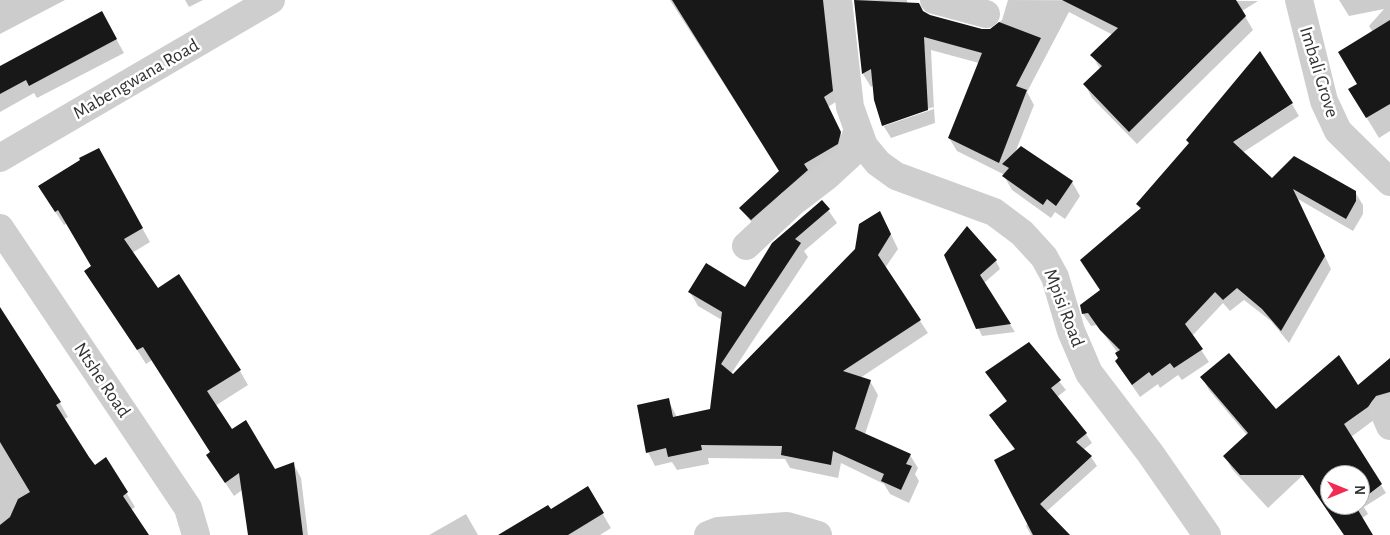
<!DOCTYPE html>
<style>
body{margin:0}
#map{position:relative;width:1390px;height:535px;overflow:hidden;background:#fff;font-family:"Alegreya Sans",sans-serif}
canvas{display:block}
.north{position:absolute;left:1320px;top:465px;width:50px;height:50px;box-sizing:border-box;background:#fff;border:1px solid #adadad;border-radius:50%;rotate:90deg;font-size:14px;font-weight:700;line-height:20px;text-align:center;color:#313131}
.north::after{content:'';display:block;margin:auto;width:18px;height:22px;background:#f12b51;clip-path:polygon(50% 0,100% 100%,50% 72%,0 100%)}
</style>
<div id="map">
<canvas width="1390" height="535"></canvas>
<div class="north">N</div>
</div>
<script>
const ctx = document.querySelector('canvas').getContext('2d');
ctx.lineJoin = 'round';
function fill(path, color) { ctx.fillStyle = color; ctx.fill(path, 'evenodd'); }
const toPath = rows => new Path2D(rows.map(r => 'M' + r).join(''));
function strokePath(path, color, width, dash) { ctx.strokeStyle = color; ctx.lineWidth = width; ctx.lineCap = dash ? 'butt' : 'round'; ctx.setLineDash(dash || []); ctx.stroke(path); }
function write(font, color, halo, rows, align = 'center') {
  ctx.font = font + ' "Alegreya Sans",sans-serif'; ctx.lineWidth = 5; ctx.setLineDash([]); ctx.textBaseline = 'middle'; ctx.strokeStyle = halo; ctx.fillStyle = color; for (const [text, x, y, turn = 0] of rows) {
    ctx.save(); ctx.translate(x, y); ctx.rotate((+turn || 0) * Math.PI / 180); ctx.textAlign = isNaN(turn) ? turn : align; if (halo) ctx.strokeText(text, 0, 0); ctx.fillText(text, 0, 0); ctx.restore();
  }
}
fill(toPath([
 [0,0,65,0,0,34],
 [185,0,203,0,189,7],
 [670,0,832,0,837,101,828,107,845,142,757,229,740,208,780,171],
 [855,0,907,0,907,3,929,16,982,30,991,30,1002,20,1008,0,1258,1,1242,11,1253,30,1137,144,1092,98,1085,84,1100,69,1092,55,1113,35,1069,12,1027,92,1034,105,1015,153,1072,182,1080,196,1065,219,1055,212,1051,218,1012,190,1004,176,1005,175,957,151,949,138,979,63,931,50,934,109,933,107,884,124,884,126,934,109,935,123,891,138,883,125,874,85,871,87,863,74],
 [1339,0,1390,0,1390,131,1379,138,1362,110,1358,85,1373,32,1369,26,1384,9,1349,16],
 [109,26,124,53,37,98,34,93,0,112,0,68],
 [1292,104,1299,116,1242,153,1272,180,1355,192,1363,205,1363,214,1353,231,1298,199,1331,269,1289,343,1271,321,1244,300,1230,311,1223,303,1192,336,1209,362,1182,380,1178,375,1160,388,1158,384,1140,397,1116,362,1120,359,1118,353,1097,325,1091,326,1083,314,1101,291,1141,210,1137,204],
 [98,150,150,242,132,253,158,290,240,371,248,385,215,406,232,431,274,471,293,463,301,478,308,535,254,535,242,490,234,496,216,469,207,455,211,452,152,360,146,364,141,356,95,284,92,267,67,223,64,225,48,201],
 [822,201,837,223,804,251,808,257,731,374,733,376,887,226,898,249,885,268,928,333,860,378,870,381,878,395,865,434,910,455,918,468,915,474,919,481,909,503,890,494,884,484,841,463,838,478,790,468,785,459,708,458,709,464,677,470,672,462,655,466,648,452,668,400,677,417,711,410,722,320,698,306,690,292,746,289,774,244,803,216],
 [945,255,996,261,1000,269,984,283,1015,332,982,336],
 [0,324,60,403,68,417,64,419,94,466,106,459,135,507,131,510,147,535,0,535],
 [1029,344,1066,390,1057,397,1086,434,1092,443,1083,450,1091,457,1097,466,1046,512,1068,535,1031,535,1026,526,1028,523,1015,450,996,424,1007,402,992,381],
 [1390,370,1390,408,1351,437,1386,493,1364,507,1368,514,1361,519,1371,535,1344,535,1303,475,1268,508,1232,469,1225,456,1247,435,1209,390,1202,377,1276,411,1357,387],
 [1330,475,1360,475,1360,505,1330,505],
 [587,488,611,528,600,535,501,535,551,510],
 [466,514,478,535,429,535]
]), '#0003');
fill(toPath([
 [672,0,823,0,833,91,824,97,841,132,838,144,804,164,808,170,751,220,739,208,779,171],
 [854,0,919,3,923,11,930,15,982,29,990,29,999,22,1041,38,1016,86,1027,90,999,163,948,138,982,53,924,37,928,110,882,126,874,100,871,69,862,74],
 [1062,0,1236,0,1246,16,1129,132,1083,84,1102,66,1090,55,1118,28],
 [102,11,117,39,29,86,26,80,0,94,0,66],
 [1390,20,1390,104,1366,118,1348,89,1357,84,1338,52],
 [1260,51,1293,103,1233,142,1272,178,1294,156,1356,191,1356,201,1346,219,1293,189,1325,256,1281,331,1262,309,1237,288,1223,300,1215,292,1185,324,1203,349,1174,368,1170,363,1152,376,1149,372,1132,385,1115,361,1118,358,1115,353,1120,350,1100,330,1088,313,1082,314,1080,305,1100,290,1080,260,1141,208,1136,204,1189,143,1186,140],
 [1021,146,1073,181,1056,206,1047,199,1043,205,1002,176,1009,168,1002,164],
 [99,148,143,228,124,239,158,288,179,274,241,370,207,391,232,429,246,420,275,469,294,462,303,535,248,535,239,473,225,483,206,455,210,452,143,347,137,350,84,271,91,266,58,210,55,212,38,186,80,160,79,158],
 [822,200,830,209,795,239,801,243,721,364,733,374,855,249,859,224,880,211,891,234,878,255,921,320,843,371,871,380,855,429,911,454,906,464,912,466,901,490,881,481,884,474,833,451,831,465,781,455,782,446,701,445,702,450,668,457,666,448,646,453,637,405,669,398,673,417,710,409,722,312,688,292,706,263,745,287,772,243],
 [967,226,997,260,980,275,1011,324,976,329,944,255],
 [0,307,61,402,56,405,89,457,95,465,106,457,128,492,123,496,149,535,0,535,0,525,10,517,18,499,30,492,0,442],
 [1029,342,1061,380,1051,388,1087,433,1076,442,1092,456,1040,504,1070,535,1033,535,994,460,1015,449,989,415,1007,401,985,372],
 [1229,353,1276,409,1339,355,1358,385,1390,358,1390,392,1376,396,1368,407,1344,424,1382,484,1360,501,1360,475,1330,475,1330,505,1355,505,1373,535,1344,535,1303,475,1240,475,1223,456,1248,433,1200,377],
 [588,486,604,513,568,535,498,535,548,505,551,509]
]), '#181818');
strokePath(toPath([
 [838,0,850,107,864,146,878,163,896,176,994,212,1022,233,1044,257,1055,277,1071,331,1089,373,1150,453,1207,535],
 [934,0,986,14],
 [1299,0,1324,101,1338,131,1390,182],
 [0,158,271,0],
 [0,228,188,508,196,535],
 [746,246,792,203,826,177,851,154,857,131],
 [1383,410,1390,426],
 [708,535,718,531,787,526,818,535]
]), '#cecece', 28);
write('19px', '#313131', '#fff', [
 ["Imbali Grove",1319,72,73],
 ["Mabengwana Road",136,79,-30],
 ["Mpisi Road",1064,308,69],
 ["Ntshe Road",102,380,56]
]);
</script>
